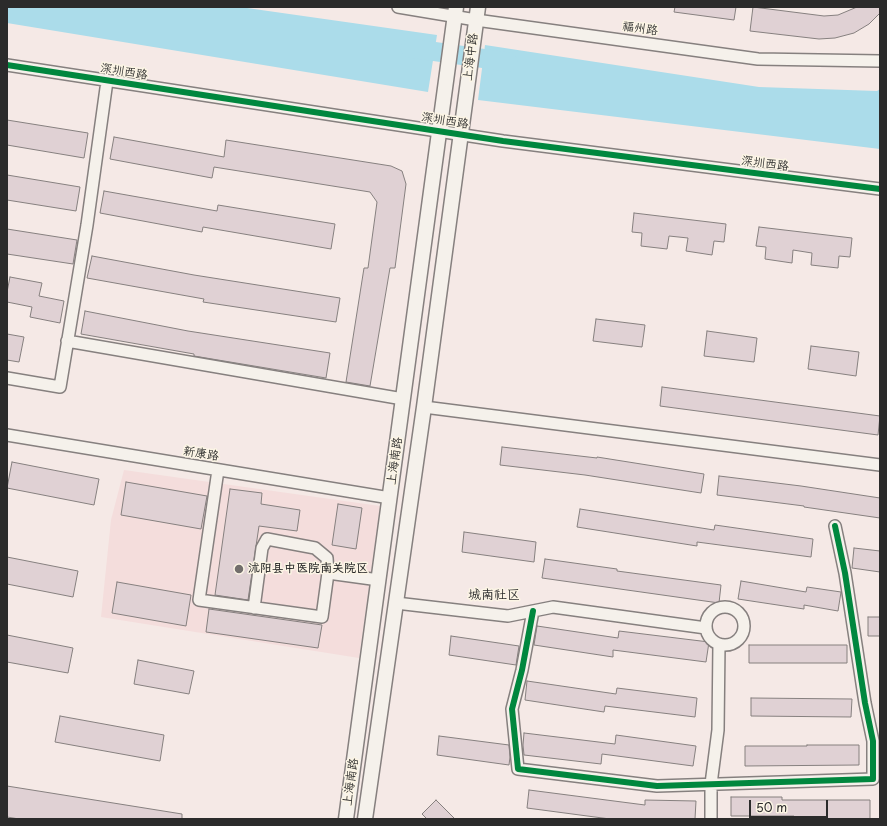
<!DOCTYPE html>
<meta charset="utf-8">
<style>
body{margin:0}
#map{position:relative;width:887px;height:826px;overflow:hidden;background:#f5e9e6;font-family:"Playpen Sans",sans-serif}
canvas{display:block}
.frame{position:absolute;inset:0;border:8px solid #2b2b2b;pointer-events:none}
.scale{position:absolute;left:749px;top:800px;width:79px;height:18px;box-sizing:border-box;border:2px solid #2b2b2b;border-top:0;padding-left:5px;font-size:12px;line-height:14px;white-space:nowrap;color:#2b2b2b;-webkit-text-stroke:3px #fcf5e5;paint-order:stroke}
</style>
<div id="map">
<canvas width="887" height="826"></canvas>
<div class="frame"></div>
<div class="scale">50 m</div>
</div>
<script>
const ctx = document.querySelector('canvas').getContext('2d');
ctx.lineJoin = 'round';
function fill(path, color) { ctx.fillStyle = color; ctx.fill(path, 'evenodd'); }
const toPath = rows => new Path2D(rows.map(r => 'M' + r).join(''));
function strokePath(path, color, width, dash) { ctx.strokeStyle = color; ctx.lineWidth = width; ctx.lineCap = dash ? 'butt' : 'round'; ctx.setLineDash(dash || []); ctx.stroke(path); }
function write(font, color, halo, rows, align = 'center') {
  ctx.font = font + ' "Playpen Sans","LXGW WenKai TC",sans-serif'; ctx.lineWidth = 3; ctx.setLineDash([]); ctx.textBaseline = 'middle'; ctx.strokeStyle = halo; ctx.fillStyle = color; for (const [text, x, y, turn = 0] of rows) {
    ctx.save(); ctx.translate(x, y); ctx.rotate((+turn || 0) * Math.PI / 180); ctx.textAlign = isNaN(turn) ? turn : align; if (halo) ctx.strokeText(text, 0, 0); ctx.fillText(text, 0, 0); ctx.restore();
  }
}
fill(toPath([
 [124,470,380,506,359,658,101,617,111,520]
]), '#f4dddc');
fill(toPath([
 [7,7,240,7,437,35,428,92,7,23],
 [485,45,759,87,877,91,880,89,880,149,478,100]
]), '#abdcea');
strokePath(toPath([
 [410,48,508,62]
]), '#abdcea', 19);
const building = toPath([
 [675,7,736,7,734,20,674,12,675,7],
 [753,7,824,16,838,15,857,7,880,7,880,13,869,24,854,33,835,38,819,39,750,31,753,7],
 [7,120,88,133,84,158,7,145,7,120],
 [114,137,224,157,226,140,391,166,402,171,406,184,395,268,390,268,370,386,346,382,364,268,368,268,377,202,370,192,214,167,212,178,110,159,114,137],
 [7,175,80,187,76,211,7,200,7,175],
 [104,191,217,211,218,205,335,224,331,249,203,227,202,232,100,213,104,191],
 [634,213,726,224,724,242,714,241,712,255,686,251,688,238,669,236,667,249,641,246,642,233,632,232,634,213],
 [759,227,852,238,850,257,839,256,838,268,811,265,812,253,793,250,792,263,765,259,766,247,756,246,759,227],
 [7,229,77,240,73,264,7,254,7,229],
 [92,256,194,275,340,298,336,322,203,302,204,299,87,278,92,256],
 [10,277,42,283,39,296,64,301,60,323,30,317,32,307,7,302,7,292,10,277],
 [85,311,188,331,330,353,326,378,194,356,194,354,81,334,85,311],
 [596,319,645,325,642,347,593,341,596,319],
 [707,331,757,338,754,362,704,356,707,331],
 [7,334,24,337,19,362,7,360,7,334],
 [811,346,859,352,856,376,808,369,811,346],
 [662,387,880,416,878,435,660,406,662,387],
 [502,447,597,458,597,457,704,474,701,493,585,475,500,465,502,447],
 [12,462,99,479,94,505,7,488,12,462],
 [719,476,801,486,880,498,880,518,804,507,804,506,717,495,719,476],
 [126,482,207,496,201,529,121,515,126,482],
 [230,489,262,493,261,504,300,510,297,531,259,526,248,600,215,595,230,489],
 [338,504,362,508,356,549,332,545,338,504],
 [580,509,714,530,715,525,813,539,811,557,697,542,697,546,577,527,580,509],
 [464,532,536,542,534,562,462,552,464,532],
 [854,548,880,551,880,572,852,568,854,548],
 [7,557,78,571,73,597,7,584,7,557],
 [545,559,617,569,617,571,721,585,719,603,542,578,545,559],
 [741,581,806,592,807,587,841,592,838,611,804,605,804,609,738,599,741,581],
 [117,582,191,595,186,626,112,613,117,582],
 [209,609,322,625,318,648,206,632,209,609],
 [868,617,880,617,880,636,868,636,868,617],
 [537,626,618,638,619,631,709,642,706,662,613,650,613,657,534,645,537,626],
 [7,635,73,648,68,673,7,662,7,635],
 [451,636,519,646,516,665,449,655,451,636],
 [749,645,847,645,847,663,749,663,749,645],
 [138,660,194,671,189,694,134,684,138,660],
 [527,681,616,694,617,688,697,698,695,717,605,706,604,712,525,700,527,681],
 [751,698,852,699,851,717,751,716,751,698],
 [60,716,164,735,160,761,55,742,60,716],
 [524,733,615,744,616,735,696,746,693,766,602,754,601,764,524,755,523,745,524,733],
 [439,736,509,745,510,757,509,765,437,755,439,736],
 [807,745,859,745,859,765,745,766,745,746,807,746,807,745],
 [7,786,182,814,182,819,19,819,7,817,7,786],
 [529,790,645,805,645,800,696,801,695,819,610,819,527,808,529,790],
 [731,797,782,797,782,800,870,800,870,819,794,819,794,816,731,816,731,797],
 [436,800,455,819,427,819,422,814,436,800]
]);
fill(building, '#e0d1d4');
strokePath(building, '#86807f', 1);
const minor = toPath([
 [398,7,476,20,758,59,880,61],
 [7,65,503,141,880,189],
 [67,341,403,399],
 [7,378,60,387,87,225,107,81],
 [424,407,880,465],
 [7,435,390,498],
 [218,470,199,600,322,617,328,573,379,580],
 [396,603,508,616,553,607,706,628],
 '706 626a19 19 0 1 1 38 0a19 19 0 1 1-38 0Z',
 [254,608,262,548,267,539,315,548,327,558,328,573],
 [533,611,522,670,512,709,518,769,657,786,873,779,873,741,865,703,845,573,835,526],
 [711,819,711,784,718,730,719,644]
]);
const major = toPath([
 [346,819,456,7],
 [365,819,424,407,478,7]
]);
strokePath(minor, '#86807f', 14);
strokePath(major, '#86807f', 17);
strokePath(minor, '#f5f1eb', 11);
strokePath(major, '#f5f1eb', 14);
strokePath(toPath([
 [7,65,503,141,880,189],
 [533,611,522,670,512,709,518,769,657,786,873,779,873,741,865,703,845,573,835,526]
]), '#00873e', 6);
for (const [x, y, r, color] of [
 [239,569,5,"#726e6c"]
]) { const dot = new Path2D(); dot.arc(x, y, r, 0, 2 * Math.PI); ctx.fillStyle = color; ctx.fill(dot); strokePath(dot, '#fcf5e5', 1.5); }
write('12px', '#2b2b2b', '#fcf5e5', [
 ["福州路",640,29,8],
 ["上海中路",471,57,-83],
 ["深圳西路",124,72,9],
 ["深圳西路",445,121,9],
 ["深圳西路",765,164,7],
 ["新康路",201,454,9],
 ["上海南路",395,461,-82],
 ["上海南路",351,782,-82]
]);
write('bold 12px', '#2b2b2b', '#fcf5e5', [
 ["沭阳县中医院南关院区",248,569]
], 'left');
write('13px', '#2b2b2b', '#fcf5e5', [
 ["城南社区",494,595]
]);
</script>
